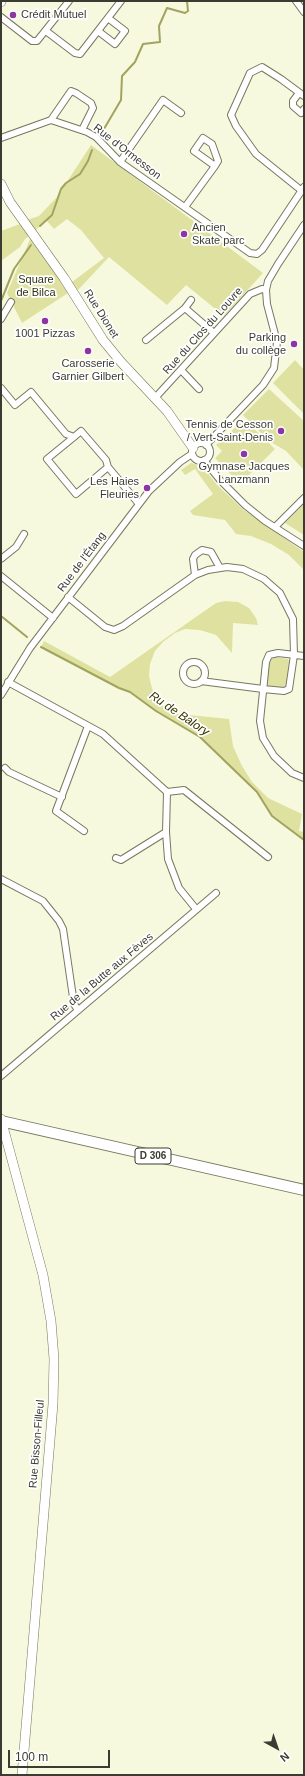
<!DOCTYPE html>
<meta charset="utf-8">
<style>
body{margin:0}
#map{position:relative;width:305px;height:1776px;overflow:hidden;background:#f7f9de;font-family:Helvetica,sans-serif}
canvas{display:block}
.frame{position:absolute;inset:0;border:2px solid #3b3c31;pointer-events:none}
.north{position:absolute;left:257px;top:1728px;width:40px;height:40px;-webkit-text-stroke:3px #fff;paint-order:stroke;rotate:140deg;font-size:11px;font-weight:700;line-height:16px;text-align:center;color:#3b3c31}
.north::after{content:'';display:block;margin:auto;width:14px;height:18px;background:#3b3c31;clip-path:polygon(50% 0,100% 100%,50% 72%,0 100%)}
.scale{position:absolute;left:8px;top:1750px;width:102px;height:18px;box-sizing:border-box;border:2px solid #3b3c31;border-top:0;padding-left:5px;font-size:12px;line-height:14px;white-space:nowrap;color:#3b3c31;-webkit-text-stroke:3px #fff;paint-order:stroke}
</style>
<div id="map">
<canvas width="305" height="1776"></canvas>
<div class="frame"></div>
<div class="north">N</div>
<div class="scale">100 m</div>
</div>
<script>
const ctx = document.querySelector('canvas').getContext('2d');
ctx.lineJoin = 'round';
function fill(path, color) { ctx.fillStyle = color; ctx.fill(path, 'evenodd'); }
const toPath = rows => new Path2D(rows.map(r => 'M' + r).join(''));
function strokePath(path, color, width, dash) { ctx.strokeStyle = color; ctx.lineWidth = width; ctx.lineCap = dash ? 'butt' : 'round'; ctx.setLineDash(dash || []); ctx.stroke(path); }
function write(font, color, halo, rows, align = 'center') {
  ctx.font = font + ' Helvetica,sans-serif'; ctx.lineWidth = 3.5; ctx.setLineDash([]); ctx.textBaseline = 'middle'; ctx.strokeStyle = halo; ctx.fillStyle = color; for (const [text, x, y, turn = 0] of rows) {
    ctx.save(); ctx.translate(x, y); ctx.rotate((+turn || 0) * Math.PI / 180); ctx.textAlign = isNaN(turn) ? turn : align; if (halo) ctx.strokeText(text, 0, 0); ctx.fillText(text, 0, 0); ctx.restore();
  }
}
fill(toPath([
 [91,145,263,273,224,316,186,285,167,305,109,257,78,290,72,282,104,258,81,230,67,219,54,229,46,220,35,231,27,220,39,216,57,197],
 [20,224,29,236,25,239,20,247,1,261,1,231],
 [31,237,68,293,22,323,7,293],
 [295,360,304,370,304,414,273,383],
 [269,389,304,421,304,470,286,451,269,441,243,415],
 [240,423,244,428,249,424,275,449,240,484,215,458,222,451,216,445],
 [191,463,202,466,217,485,244,510,304,552,304,570,289,555,271,544,251,536,236,534,225,520,193,515,190,511,213,494,195,469,185,475,181,470],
 [304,504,304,535,285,523],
 [225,601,238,602,249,608,256,618,258,625,233,623,232,653,216,635,200,630,185,629,175,633,163,642,155,651,150,664,149,676,152,688,155,697,164,707,171,710,179,714,229,719,233,746,242,766,252,782,268,798,302,814,299,831,304,832,304,840,272,816,257,792,200,737,156,711,130,692,119,688,41,647,44,641,110,677,216,603],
 [276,657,288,659,289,661,287,683,283,688,269,687,266,684,268,665,271,659]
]), '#dfe1a1');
strokePath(toPath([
 [101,134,121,100,122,76,135,62,143,44,160,42,159,26,167,8,185,13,188,11,187,1],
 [40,226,52,215,61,189,66,183,80,174,88,161,92,150],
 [1,301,14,269,31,245],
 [1,616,27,637],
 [41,647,119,688,130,692,156,711,200,737,257,792,272,816,304,840]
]), '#a1a35e', 2);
const street = toPath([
 [296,1,304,12],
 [1,17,32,41,37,41,69,1],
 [46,31,75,53,80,54,121,1],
 [98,31,115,44,125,31,108,18],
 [299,93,293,101,293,106,301,113,304,109],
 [51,120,71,91,76,93,91,103,93,108,82,130],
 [1,138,51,120,87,132,96,137,120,162,250,253,257,254,262,250,304,187],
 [120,162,163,100,181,113],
 [302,191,256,154,236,126,231,115,250,73,262,67,281,79,304,96],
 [185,207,215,166,194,151,203,138,212,144,218,161,215,166],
 [185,308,191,300],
 [1,319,11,302],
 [146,340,185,308,214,333],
 [181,370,199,389],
 [1,388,15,405,31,392,66,434,74,437,81,431,106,460,108,467,139,504],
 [155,398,250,294,262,289,266,290],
 [74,437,47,459,76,494,108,467],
 '192 452a9 9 0 1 1 18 0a9 9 0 1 1-18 0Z',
 [206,445,263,385,274,368,277,342,267,304,266,290,268,281,278,264,304,225],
 [204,460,220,480,245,505,265,521,304,546],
 [275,527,304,498],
 [1,559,16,547,24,534],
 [195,575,193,559,195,555,202,550,211,552,220,568],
 [1,576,53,618],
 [68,597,105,627,114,630,123,626,195,575,208,570,227,567,243,569,264,579,280,593,293,619,294,655,289,689,284,691,263,689,201,681],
 [304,656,278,653,269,655,266,662,260,721,263,738,274,756,292,773,304,778],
 '183 673a11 11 0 1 1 22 0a11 11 0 1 1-22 0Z',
 [8,682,103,734,167,792,166,832,168,859,179,888,196,909],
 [1,695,30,648,149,491,180,462,192,454],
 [5,768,9,772,62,797],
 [167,792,184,790,268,857],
 [84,831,56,811,88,726],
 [116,858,121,860,166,832],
 [1,879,43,901,59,921,63,929,74,1004,78,1010],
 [1,1076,216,893]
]);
const secondary = toPath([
 [1,2,1,1],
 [1,184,10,202,64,278,103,340,121,362,167,411,193,448],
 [1,1119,43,1275,51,1321,54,1359,53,1404,22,1775]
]);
const primary = toPath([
 [1,1121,304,1190]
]);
strokePath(street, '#777860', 8);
strokePath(secondary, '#777860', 10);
strokePath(primary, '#777860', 12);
strokePath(street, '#fff', 6);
strokePath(secondary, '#fff', 9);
strokePath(primary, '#fff', 10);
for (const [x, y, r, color] of [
 [13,15,4,"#8d35a2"],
 [184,234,4,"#8d35a2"],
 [45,321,4,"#8d35a2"],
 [294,344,4,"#8d35a2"],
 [88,351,4,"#8d35a2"],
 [281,431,4,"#8d35a2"],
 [244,454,4,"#8d35a2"],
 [147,488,4,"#8d35a2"]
]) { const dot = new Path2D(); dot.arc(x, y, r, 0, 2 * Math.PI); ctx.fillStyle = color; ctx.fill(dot); strokePath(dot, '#fff', 1.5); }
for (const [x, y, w] of [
 [153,1156,36]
]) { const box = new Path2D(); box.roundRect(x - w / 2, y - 8, w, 16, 3); ctx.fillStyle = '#fff'; ctx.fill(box); strokePath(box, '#3b3c31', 1); }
write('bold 10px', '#3b3c31', null, [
 ["D 306",153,1156]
]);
write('11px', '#3b3c31', '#fff', [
 ["Crédit Mutuel",21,15,"left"],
 ["Ancien",192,228,"left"],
 ["Skate parc",192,241,"left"],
 ["1001 Pizzas",45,334],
 ["Parking",286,338,"right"],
 ["du collège",286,351,"right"],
 ["Carosserie",88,364],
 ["Garnier Gilbert",88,377],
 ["Tennis de Cesson",273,425,"right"],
 ["/ Vert-Saint-Denis",273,438,"right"],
 ["Gymnase Jacques",244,467],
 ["Lanzmann",244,480],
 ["Les Haies",139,482,"right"],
 ["Fleuries",139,495,"right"]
]);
write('11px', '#3b3c31', '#fff', [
 ["Rue d'Ormesson",127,152,38],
 ["Rue Dionet",101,314,58],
 ["Rue du Clos du Louvre",203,331,-48],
 ["Rue de l'Étang",82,562,-53],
 ["Rue de la Butte aux Fèves",102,977,-40],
 ["Rue Bisson-Filleul",37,1444,-85]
]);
write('11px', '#303112', '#fff', [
 ["Square",36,280],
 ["de Bilca",36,293]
]);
write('italic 12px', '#393800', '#fff', [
 ["Ru de Balory",179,714,34]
]);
</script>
